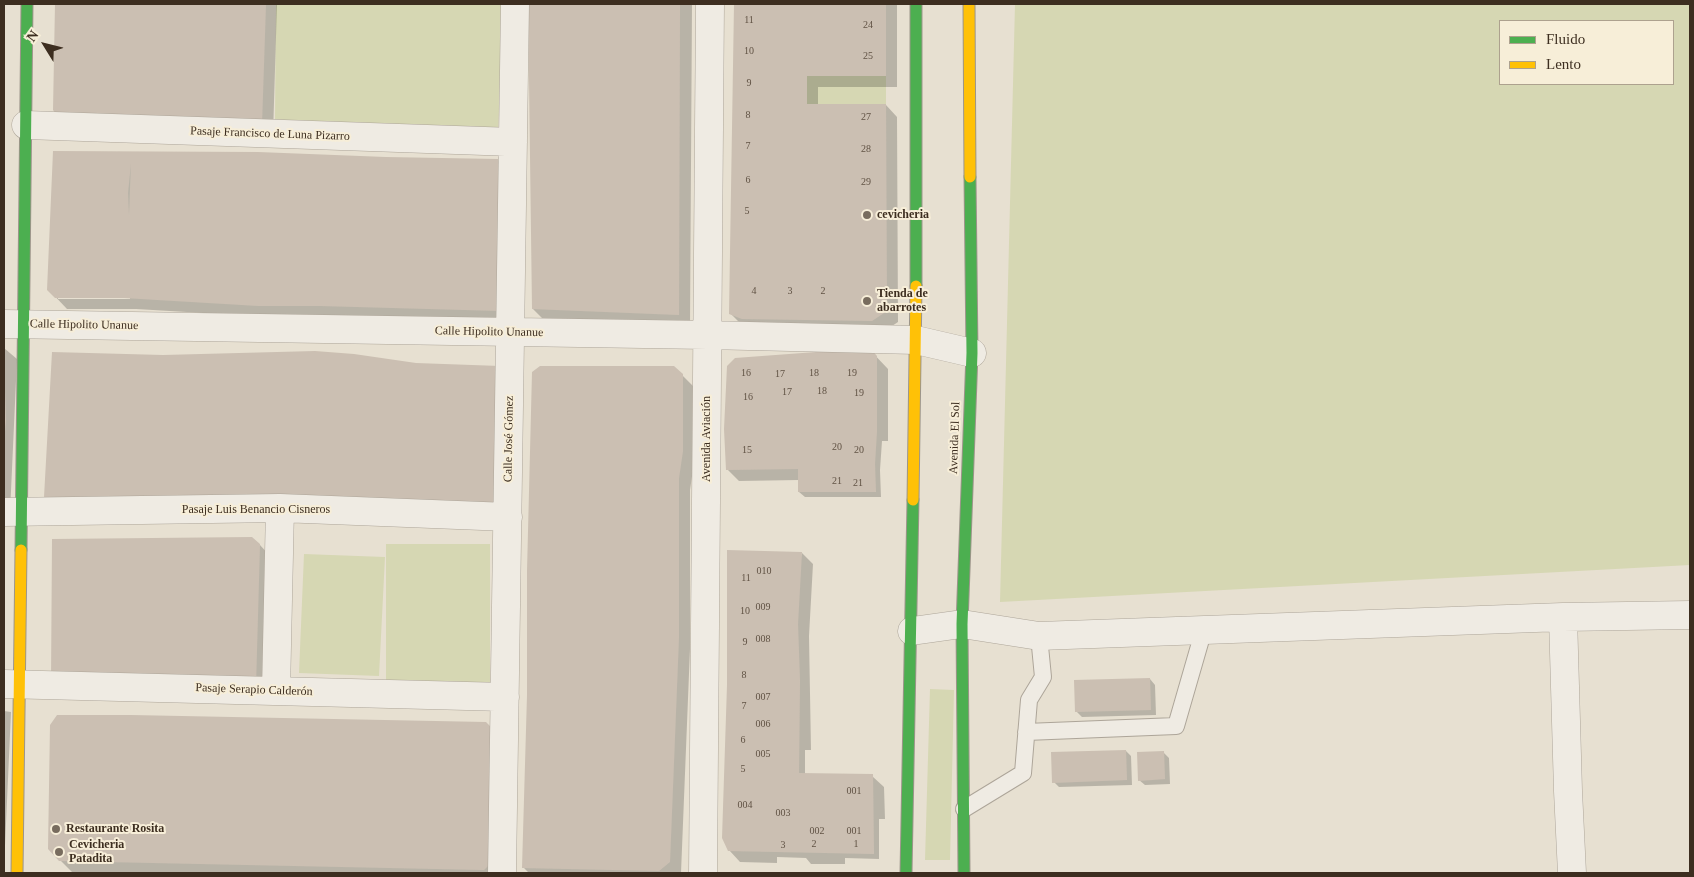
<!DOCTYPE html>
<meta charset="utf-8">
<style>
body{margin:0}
#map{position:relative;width:1694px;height:877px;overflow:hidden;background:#e7e0d1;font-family:"Times New Roman",serif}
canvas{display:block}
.frame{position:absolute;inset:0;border:5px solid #3d2e20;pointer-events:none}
.legend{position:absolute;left:1499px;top:20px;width:175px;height:65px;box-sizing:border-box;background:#f7eed8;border:1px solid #ada18e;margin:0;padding:6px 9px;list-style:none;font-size:15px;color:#3d2e20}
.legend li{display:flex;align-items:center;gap:10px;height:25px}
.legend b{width:25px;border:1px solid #ada18e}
.north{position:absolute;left:20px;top:20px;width:50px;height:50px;-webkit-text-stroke:4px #f7eed8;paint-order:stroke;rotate:306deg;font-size:14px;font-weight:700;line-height:20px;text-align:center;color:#3d2e20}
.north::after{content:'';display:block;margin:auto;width:18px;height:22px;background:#3d2e20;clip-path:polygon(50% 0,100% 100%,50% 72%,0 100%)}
</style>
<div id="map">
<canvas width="1694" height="877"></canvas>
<div class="frame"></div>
<ul class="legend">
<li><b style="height:6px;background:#4caf50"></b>Fluido</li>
<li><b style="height:6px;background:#ffc107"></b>Lento</li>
</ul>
<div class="north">N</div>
</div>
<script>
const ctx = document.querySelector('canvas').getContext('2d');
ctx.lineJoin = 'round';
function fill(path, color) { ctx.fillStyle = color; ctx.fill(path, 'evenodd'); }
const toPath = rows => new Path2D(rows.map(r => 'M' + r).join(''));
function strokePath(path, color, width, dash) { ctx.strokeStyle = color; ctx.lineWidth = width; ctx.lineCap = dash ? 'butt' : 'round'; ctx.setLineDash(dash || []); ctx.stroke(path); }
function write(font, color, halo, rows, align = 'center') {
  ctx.font = font + ' "Times New Roman",serif'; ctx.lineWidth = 4; ctx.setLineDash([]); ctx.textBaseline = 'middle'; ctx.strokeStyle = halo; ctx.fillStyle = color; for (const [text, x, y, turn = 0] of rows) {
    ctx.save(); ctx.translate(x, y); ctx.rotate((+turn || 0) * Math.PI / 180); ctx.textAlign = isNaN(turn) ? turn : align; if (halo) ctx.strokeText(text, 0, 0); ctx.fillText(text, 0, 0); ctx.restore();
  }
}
fill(toPath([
 [276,4,504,4,498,131,275,121],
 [1015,4,1690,4,1690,565,1000,602],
 [1673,21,1673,84,1500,84,1500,21],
 [807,76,886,76,886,104,807,104],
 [386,544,490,544,490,684,386,684],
 [304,554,385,557,379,676,299,673],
 [930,689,954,690,950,860,925,860]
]), '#d6d7b3');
fill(toPath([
 [56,4,277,4,273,135,54,109],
 [530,4,692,4,690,326,544,320,533,309],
 [735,4,897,4,897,87,818,87,818,105,886,105,897,117,898,322,883,332,742,325,730,313],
 [55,152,497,160,509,171,512,322,271,317,136,309,67,309,49,290],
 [58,297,130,297,130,299,58,299],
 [4,348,17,359,10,513,4,513],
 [869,349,888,369,888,441,882,441,880,470,881,497,805,497,799,492,799,480,739,481,727,469],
 [499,368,57,508,46,496],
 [682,375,694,387,694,463,690,490,690,649,681,873,529,873,524,868],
 [260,545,271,557,267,696,63,691],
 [802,553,813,564,809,636,811,750,805,750,805,775,872,776,884,787,885,819,879,819,879,859,845,858,845,864,811,864,806,858,777,857,777,863,740,862,729,850],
 [1150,679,1155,685,1156,715,1082,717,1076,711],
 [4,711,11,712,4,868],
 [486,723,503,873,143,873,72,872,49,849],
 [1126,751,1131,756,1132,785,1059,787,1054,782],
 [1163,752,1169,758,1170,784,1145,785,1139,780]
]), '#0003');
fill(toPath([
 [55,4,266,4,262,124,60,119,53,110],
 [528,4,680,4,679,315,532,309],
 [734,4,886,4,886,76,807,76,807,104,886,104,887,311,872,321,742,319,729,314],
 [53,151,258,152,386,157,498,159,503,199,501,311,321,306,259,306,124,298,55,298,47,290],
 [131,163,129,216,128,193],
 [870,348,877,356,877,431,875,464,876,492,798,492,798,469,726,470,724,429,727,366,735,358],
 [315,351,354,354,416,363,500,366,498,507,129,497,44,497,52,352,163,355],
 [540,366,674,366,683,374,683,451,679,478,679,637,670,862,659,871,522,868,527,695,527,571,532,372],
 [4,392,5,392,6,421,5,431],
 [252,537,260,544,256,685,51,681,52,539],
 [727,550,802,552,798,624,800,681,799,773,873,774,874,854,728,851,722,838,727,685],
 [1150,678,1151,710,1075,712,1074,680],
 [57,715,131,715,486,722,493,729,493,861,484,870,59,861,48,849,50,725],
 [1126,750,1127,780,1052,783,1051,752],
 [1164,751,1165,779,1138,781,1137,752]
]), '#cbbfb2');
const lane = toPath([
 [1026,732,1176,726,1204,629],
 [964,809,1023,773,1029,700,1043,677,1039,636]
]);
const street = toPath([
 [26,125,513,142],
 [4,324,707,335,916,340,972,353],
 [4,512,280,508,508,517],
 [1563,617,1568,791,1572,873],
 [912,631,962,624,1039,636,1563,617,1690,615],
 [4,684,505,697],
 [276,691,280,508],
 [502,873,515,4],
 [703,873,710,4]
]);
const fast = toPath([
 [916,4,916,286],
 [21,550,27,4],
 [906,873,913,500],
 [964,873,962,624,972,353,970,177]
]);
const slow = toPath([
 [969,4,970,177],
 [913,500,916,286],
 [17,873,21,550]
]);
strokePath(lane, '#ada599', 18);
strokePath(street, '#ada599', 29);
strokePath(fast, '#9c958a', 13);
strokePath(slow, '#9c958a', 13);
strokePath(lane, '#efebe3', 16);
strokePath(street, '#efebe3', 28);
strokePath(fast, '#4caf50', 11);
strokePath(slow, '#ffc107', 11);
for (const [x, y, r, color] of [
 [867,215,5,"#786c5e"],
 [867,301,5,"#786c5e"],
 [56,829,5,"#786c5e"],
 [59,852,5,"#786c5e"]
]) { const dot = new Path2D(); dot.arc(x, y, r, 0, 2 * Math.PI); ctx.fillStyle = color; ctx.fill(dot); strokePath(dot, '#f7eed8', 2); }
write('10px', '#605244', null, [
 ["11",749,20],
 ["24",868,25],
 ["10",749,51],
 ["25",868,56],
 ["9",749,83],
 ["8",748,115],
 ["27",866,117],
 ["7",748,146],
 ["28",866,149],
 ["6",748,180],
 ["29",866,182],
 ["5",747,211],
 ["4",754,291],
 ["3",790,291],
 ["2",823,291],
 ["16",746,373],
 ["18",814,373],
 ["19",852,373],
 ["17",780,374],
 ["18",822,391],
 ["17",787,392],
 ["19",859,393],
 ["16",748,397],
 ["20",837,447],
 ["15",747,450],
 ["20",859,450],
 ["21",837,481],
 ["21",858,483],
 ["010",764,571],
 ["11",746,578],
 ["009",763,607],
 ["10",745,611],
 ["008",763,639],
 ["9",745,642],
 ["8",744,675],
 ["007",763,697],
 ["7",744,706],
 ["006",763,724],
 ["6",743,740],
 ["005",763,754],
 ["5",743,769],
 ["001",854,791],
 ["004",745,805],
 ["003",783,813],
 ["002",817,831],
 ["001",854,831],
 ["2",814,844],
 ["1",856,844],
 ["3",783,845]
]);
write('12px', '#3d2e20', '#f7eed8', [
 ["Pasaje Francisco de Luna Pizarro",270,134,2],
 ["Calle Hipolito Unanue",84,325,1],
 ["Calle Hipolito Unanue",489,332,1],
 ["Avenida El Sol",955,438,-88],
 ["Calle José Gómez",509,439,-89],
 ["Avenida Aviación",707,439,-90],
 ["Pasaje Luis Benancio Cisneros",256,510],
 ["Pasaje Serapio Calderón",254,690,2]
]);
write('bold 12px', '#3d2e20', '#f7eed8', [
 ["cevicheria",877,215],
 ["Tienda de",877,294],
 ["abarrotes",877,308],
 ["Restaurante Rosita",66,829],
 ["Cevicheria",69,845],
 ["Patadita",69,859]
], 'left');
</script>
